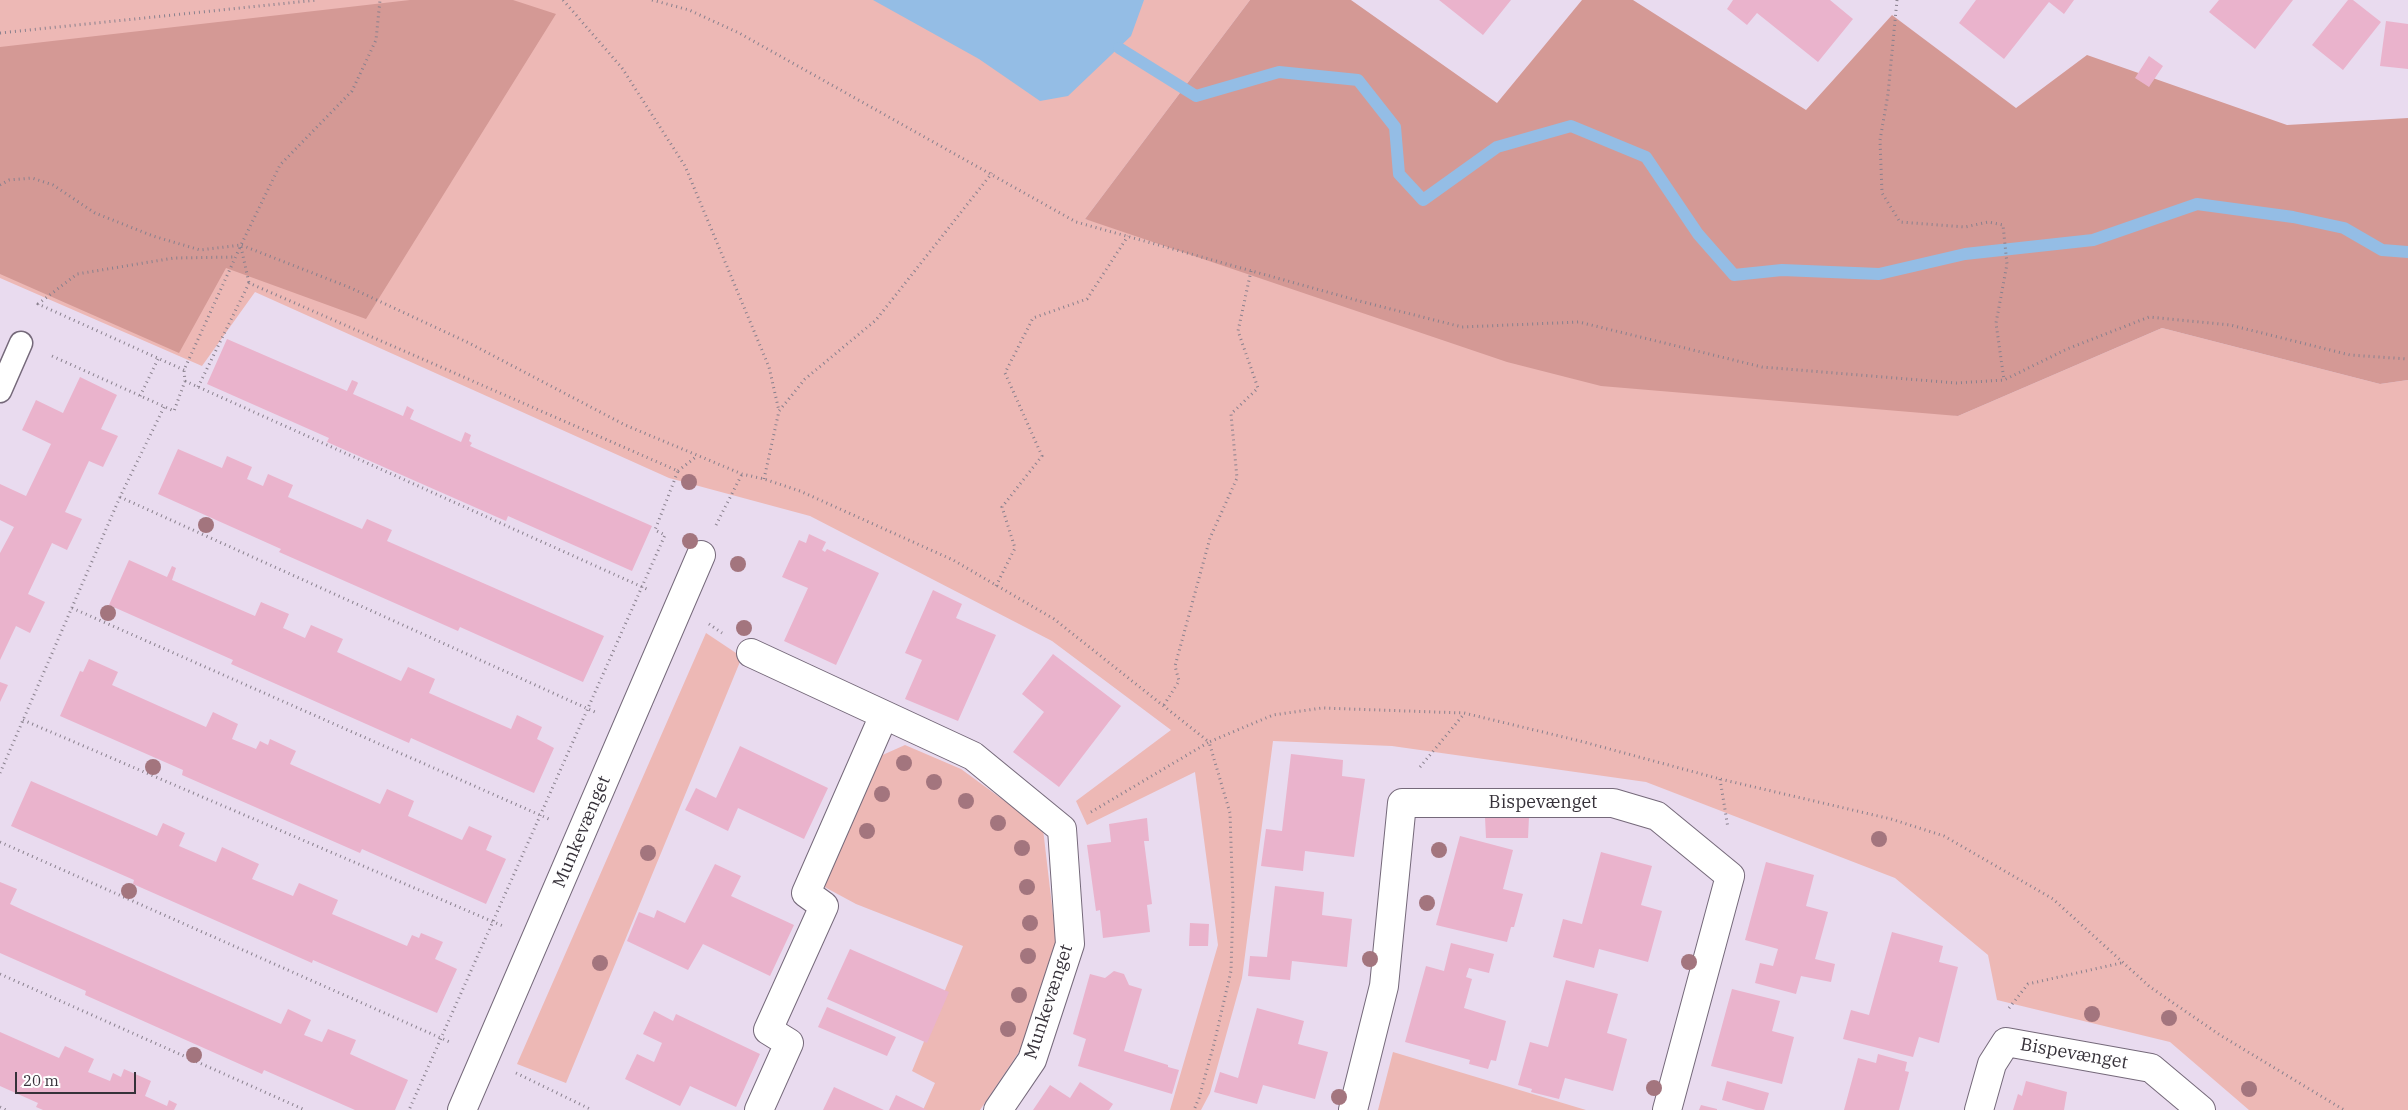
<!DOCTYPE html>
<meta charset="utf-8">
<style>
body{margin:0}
#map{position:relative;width:2408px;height:1110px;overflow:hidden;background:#e9dbef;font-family:"IBM Plex Serif",serif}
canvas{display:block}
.scale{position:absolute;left:15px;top:1072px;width:121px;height:22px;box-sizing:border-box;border:2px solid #363139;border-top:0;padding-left:6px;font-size:15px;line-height:18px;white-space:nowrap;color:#363139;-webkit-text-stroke:4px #fff;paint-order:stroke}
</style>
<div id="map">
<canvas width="2408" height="1110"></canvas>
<div class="scale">20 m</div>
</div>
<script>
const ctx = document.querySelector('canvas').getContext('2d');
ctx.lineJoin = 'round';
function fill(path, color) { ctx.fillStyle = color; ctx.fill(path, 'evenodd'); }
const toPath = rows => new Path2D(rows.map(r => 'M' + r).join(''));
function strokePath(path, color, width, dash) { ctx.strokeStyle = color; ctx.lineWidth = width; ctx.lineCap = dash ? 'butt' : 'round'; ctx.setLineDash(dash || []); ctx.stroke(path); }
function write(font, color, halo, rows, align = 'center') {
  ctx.font = font + ' "IBM Plex Serif",serif'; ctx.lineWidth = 4; ctx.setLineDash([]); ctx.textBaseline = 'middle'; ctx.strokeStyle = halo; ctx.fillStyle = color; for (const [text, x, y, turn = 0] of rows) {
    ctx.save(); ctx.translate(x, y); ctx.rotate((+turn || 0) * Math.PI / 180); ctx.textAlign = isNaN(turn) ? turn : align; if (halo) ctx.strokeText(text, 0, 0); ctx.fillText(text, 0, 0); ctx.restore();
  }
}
fill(toPath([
 [0,0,1250,0,1085,219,1958,416,2162,328,2380,384,2408,380,2408,1110,2249,1110,2170,1042,1997,1000,1988,955,1895,878,1646,782,1392,746,1273,741,1242,978,1210,1093,1201,1110,1170,1110,1218,945,1195,772,1087,825,1076,801,1171,730,1052,641,810,516,669,478,255,292,202,366,0,278],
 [706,633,742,657,566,1083,517,1064],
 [905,745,961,769,1043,829,1056,940,1021,1049,980,1110,923,1110,935,1083,912,1071,963,946,856,904,819,884,878,757],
 [1393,1052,1586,1110,1378,1110]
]), '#edb8b5');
fill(toPath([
 [410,0,513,0,556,14,366,319,226,268,179,353,0,274,0,47],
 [1250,0,1351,0,1497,103,1582,0,1633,0,1806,110,1892,15,2016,108,2087,55,2287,125,2408,118,2408,380,2380,384,2162,328,1958,416,1601,386,1507,362,1085,219]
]), '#d49995');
fill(toPath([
 [873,0,1144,0,1131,36,1068,96,1040,101,979,59]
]), '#94bde5');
strokePath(toPath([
 [1119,48,1196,96,1279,72,1358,80,1395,127,1399,174,1423,200,1497,147,1571,126,1646,157,1698,234,1734,275,1782,270,1879,274,1965,254,2093,240,2197,204,2293,217,2344,228,2382,250,2408,252]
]), '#94bde5', 12);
fill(toPath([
 [1439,0,1511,0,1483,35],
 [1733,0,1830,0,1853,19,1818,62,1757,13,1747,25,1727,9],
 [1976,0,2074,0,2064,14,2049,2,2004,59,1959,23],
 [2219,0,2293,0,2255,49,2209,12],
 [2348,0,2353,0,2381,22,2343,70,2312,45],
 [2386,21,2408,24,2408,69,2380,66],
 [2149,56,2163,66,2149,87,2135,78],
 [227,339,347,391,352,380,357,382,358,383,353,394,403,416,407,406,414,410,410,419,461,442,465,432,471,435,469,441,472,443,470,446,652,526,632,571,508,516,506,521,327,442,329,438,207,384],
 [80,377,117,395,101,429,118,436,103,467,89,461,65,512,82,519,67,550,52,543,28,594,45,602,30,633,16,626,0,660,0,553,14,527,0,520,0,484,26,496,51,444,22,430,36,400,63,413],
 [178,449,222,468,227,456,252,467,247,479,263,486,268,474,293,485,288,497,362,529,367,519,392,530,387,541,604,636,583,682,460,627,458,631,279,552,281,549,158,494],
 [809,534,826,542,822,550,825,552,827,549,879,573,836,665,784,641,808,588,782,577,799,540,806,543],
 [129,560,167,577,172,566,176,568,172,580,255,616,261,602,289,614,283,628,305,638,311,625,343,639,337,652,401,681,408,667,435,679,429,693,511,729,517,715,542,727,537,739,554,748,534,793,411,738,409,743,231,664,233,660,109,605],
 [933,590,962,604,956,618,996,635,958,721,905,699,922,660,905,653],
 [1053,654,1121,706,1059,787,1013,752,1044,712,1022,694],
 [89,659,118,672,112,685,206,727,213,712,238,724,232,739,256,749,260,741,268,745,270,739,296,751,290,764,380,804,387,789,414,801,408,816,462,840,469,826,492,836,486,850,506,859,486,904,362,849,360,853,182,775,183,770,60,716,80,671,83,672],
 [0,682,8,685,0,702],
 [740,746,828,788,804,839,738,808,728,831,685,810,696,788,716,798],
 [1291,754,1343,760,1342,776,1365,779,1354,857,1305,851,1303,871,1261,866,1266,829,1282,831],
 [31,781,157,836,163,823,185,833,179,846,216,862,222,847,259,864,252,879,293,896,299,883,338,900,332,914,407,946,412,935,419,938,421,933,443,942,435,959,457,969,437,1013,313,960,312,963,133,884,134,880,11,826],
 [1485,817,1529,817,1528,838,1486,838],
 [1147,818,1149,841,1144,841,1152,904,1147,905,1150,932,1103,938,1100,910,1096,911,1087,845,1111,842,1109,824],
 [1460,836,1513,850,1503,889,1523,894,1514,927,1511,927,1507,942,1436,925],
 [1601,852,1652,866,1641,905,1662,911,1648,962,1599,949,1594,968,1553,957,1563,919,1582,924],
 [1766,862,1814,875,1806,906,1828,912,1815,959,1835,964,1831,982,1801,976,1796,994,1755,983,1760,963,1773,966,1778,949,1745,940],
 [715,864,741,876,731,896,794,925,770,976,703,944,688,970,627,941,639,912,654,918,657,910,685,923],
 [0,882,17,889,10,904,25,911,281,1024,288,1009,311,1020,304,1035,322,1042,328,1029,356,1040,350,1054,408,1080,395,1110,355,1110,264,1070,262,1074,85,995,86,991,0,953],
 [1275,886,1324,892,1322,915,1352,919,1347,967,1292,961,1290,980,1248,976,1250,956,1267,957],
 [1190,923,1209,924,1208,946,1189,946],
 [1892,932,1943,946,1939,962,1958,967,1939,1043,1919,1037,1913,1057,1843,1039,1851,1010,1869,1015],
 [1451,943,1494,954,1489,973,1469,968,1466,977,1472,979,1464,1008,1506,1021,1496,1061,1491,1060,1488,1069,1469,1064,1470,1060,1405,1042,1426,966,1444,971],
 [850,949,949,992,927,1043,827,999],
 [1114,971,1124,974,1129,985,1142,989,1124,1051,1168,1065,1168,1067,1179,1070,1172,1094,1078,1066,1086,1039,1073,1034,1090,974,1105,978],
 [1566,980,1618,994,1607,1033,1627,1039,1613,1091,1565,1078,1559,1099,1531,1092,1532,1089,1518,1085,1530,1042,1548,1047],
 [1732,989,1780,1001,1772,1031,1794,1037,1782,1084,1711,1066],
 [827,1007,896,1037,887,1056,818,1027],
 [1257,1008,1304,1021,1298,1044,1328,1052,1315,1099,1263,1085,1257,1104,1214,1092,1220,1072,1238,1078],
 [654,1011,673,1021,676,1014,760,1054,736,1107,690,1086,680,1106,625,1079,637,1054,654,1062,662,1043,643,1034],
 [0,1032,59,1058,65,1046,94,1059,88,1072,110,1081,113,1073,121,1077,124,1069,151,1081,145,1096,167,1106,169,1100,177,1104,174,1110,43,1110,36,1107,38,1103,0,1086],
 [1878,1054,1907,1062,1905,1071,1909,1072,1899,1110,1844,1110,1858,1058,1876,1063],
 [1727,1081,1769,1093,1764,1110,1756,1110,1722,1100],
 [2026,1081,2067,1092,2064,1110,2013,1110,2018,1094,2022,1096],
 [1080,1082,1113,1104,1109,1110,1033,1110,1050,1085,1070,1098],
 [834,1087,884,1110,823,1110],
 [896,1095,921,1107,927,1110,889,1110],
 [1701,1105,1717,1109,1717,1110,1699,1110]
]), '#eab3cc');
const service = toPath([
 [0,391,21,343]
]);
const minor = toPath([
 [751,653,973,756,1062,829,1070,944,1032,1060,998,1110],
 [462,1110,701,555],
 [759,1110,789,1043,768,1030,824,906,806,893,884,715],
 [1353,1110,1384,986,1402,803,1613,803,1657,816,1730,876,1667,1110],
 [1979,1110,1992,1064,2006,1042,2151,1068,2201,1110]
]);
strokePath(service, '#75697a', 25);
strokePath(minor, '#75697a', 30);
strokePath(toPath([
 [563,0,622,68,685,166,769,367,779,411],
 [652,0,689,10,739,33,1076,222,1363,302,1462,327,1579,322,1762,367,1956,383,2004,380,2067,349,2149,317,2230,325,2350,355,2408,359],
 [1897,0,1888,94,1880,140,1882,193,1900,222,1965,227,1988,222,2003,225,2007,264,1996,323,2004,380],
 [0,33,317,0],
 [0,185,9,180,32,178,53,185,95,213,153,236,200,250,241,245,280,165,352,91,376,40,380,0],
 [241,247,249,283],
 [52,356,174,411,185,381,184,370,241,245,351,288,469,343,625,425,742,474,764,479,800,491,953,560,1054,619,1209,742,1273,715,1322,708,1464,713,1580,741,1720,779,1891,819,1944,836,2053,899,2150,987,2220,1035,2344,1110],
 [184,370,38,304,77,274,174,258,235,257],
 [185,381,649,590],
 [198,387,249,283,678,471,655,530,665,535,409,1110],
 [140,396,158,359],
 [678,471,697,456],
 [764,479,779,411,805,379,876,320,992,173],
 [120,497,595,712],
 [716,525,742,474],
 [996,586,1015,548,1002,507,1042,456,1005,373,1033,318,1087,299,1128,236],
 [72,608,549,819],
 [709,624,722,633],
 [1164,705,1179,681,1175,666,1210,538,1237,478,1231,414,1258,388,1238,331,1251,271],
 [23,720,503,926],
 [1420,767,1464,714],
 [0,773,120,497,164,407],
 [1720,779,1728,828],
 [1091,812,1209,742,1230,813,1233,904,1231,971,1214,1044,1199,1098,1194,1110],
 [0,842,452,1043],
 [0,974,305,1110],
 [2009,1008,2028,984,2121,963],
 [516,1073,592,1110],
 [0,1107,6,1110]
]), '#89808d', 3, [1, 4]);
strokePath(service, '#fff', 22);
strokePath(minor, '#fff', 28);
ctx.fillStyle = '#a3757e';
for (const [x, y] of [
 [689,482],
 [206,525],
 [690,541],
 [738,564],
 [108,613],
 [744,628],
 [904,763],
 [153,767],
 [934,782],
 [882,794],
 [966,801],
 [998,823],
 [867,831],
 [1879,839],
 [1022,848],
 [1439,850],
 [648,853],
 [1027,887],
 [129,891],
 [1427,903],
 [1030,923],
 [1028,956],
 [1370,959],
 [1689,962],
 [600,963],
 [1019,995],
 [2092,1014],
 [2169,1018],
 [1008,1029],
 [194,1055],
 [1654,1088],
 [2249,1089],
 [1339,1097]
]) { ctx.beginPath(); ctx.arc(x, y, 8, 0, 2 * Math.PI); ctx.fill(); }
write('18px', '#363139', '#fff', [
 ["Bispevænget",1543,803],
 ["Munkevænget",582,832,-67],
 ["Munkevænget",1049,1002,-72],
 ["Bispevænget",2074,1054,10]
]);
</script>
